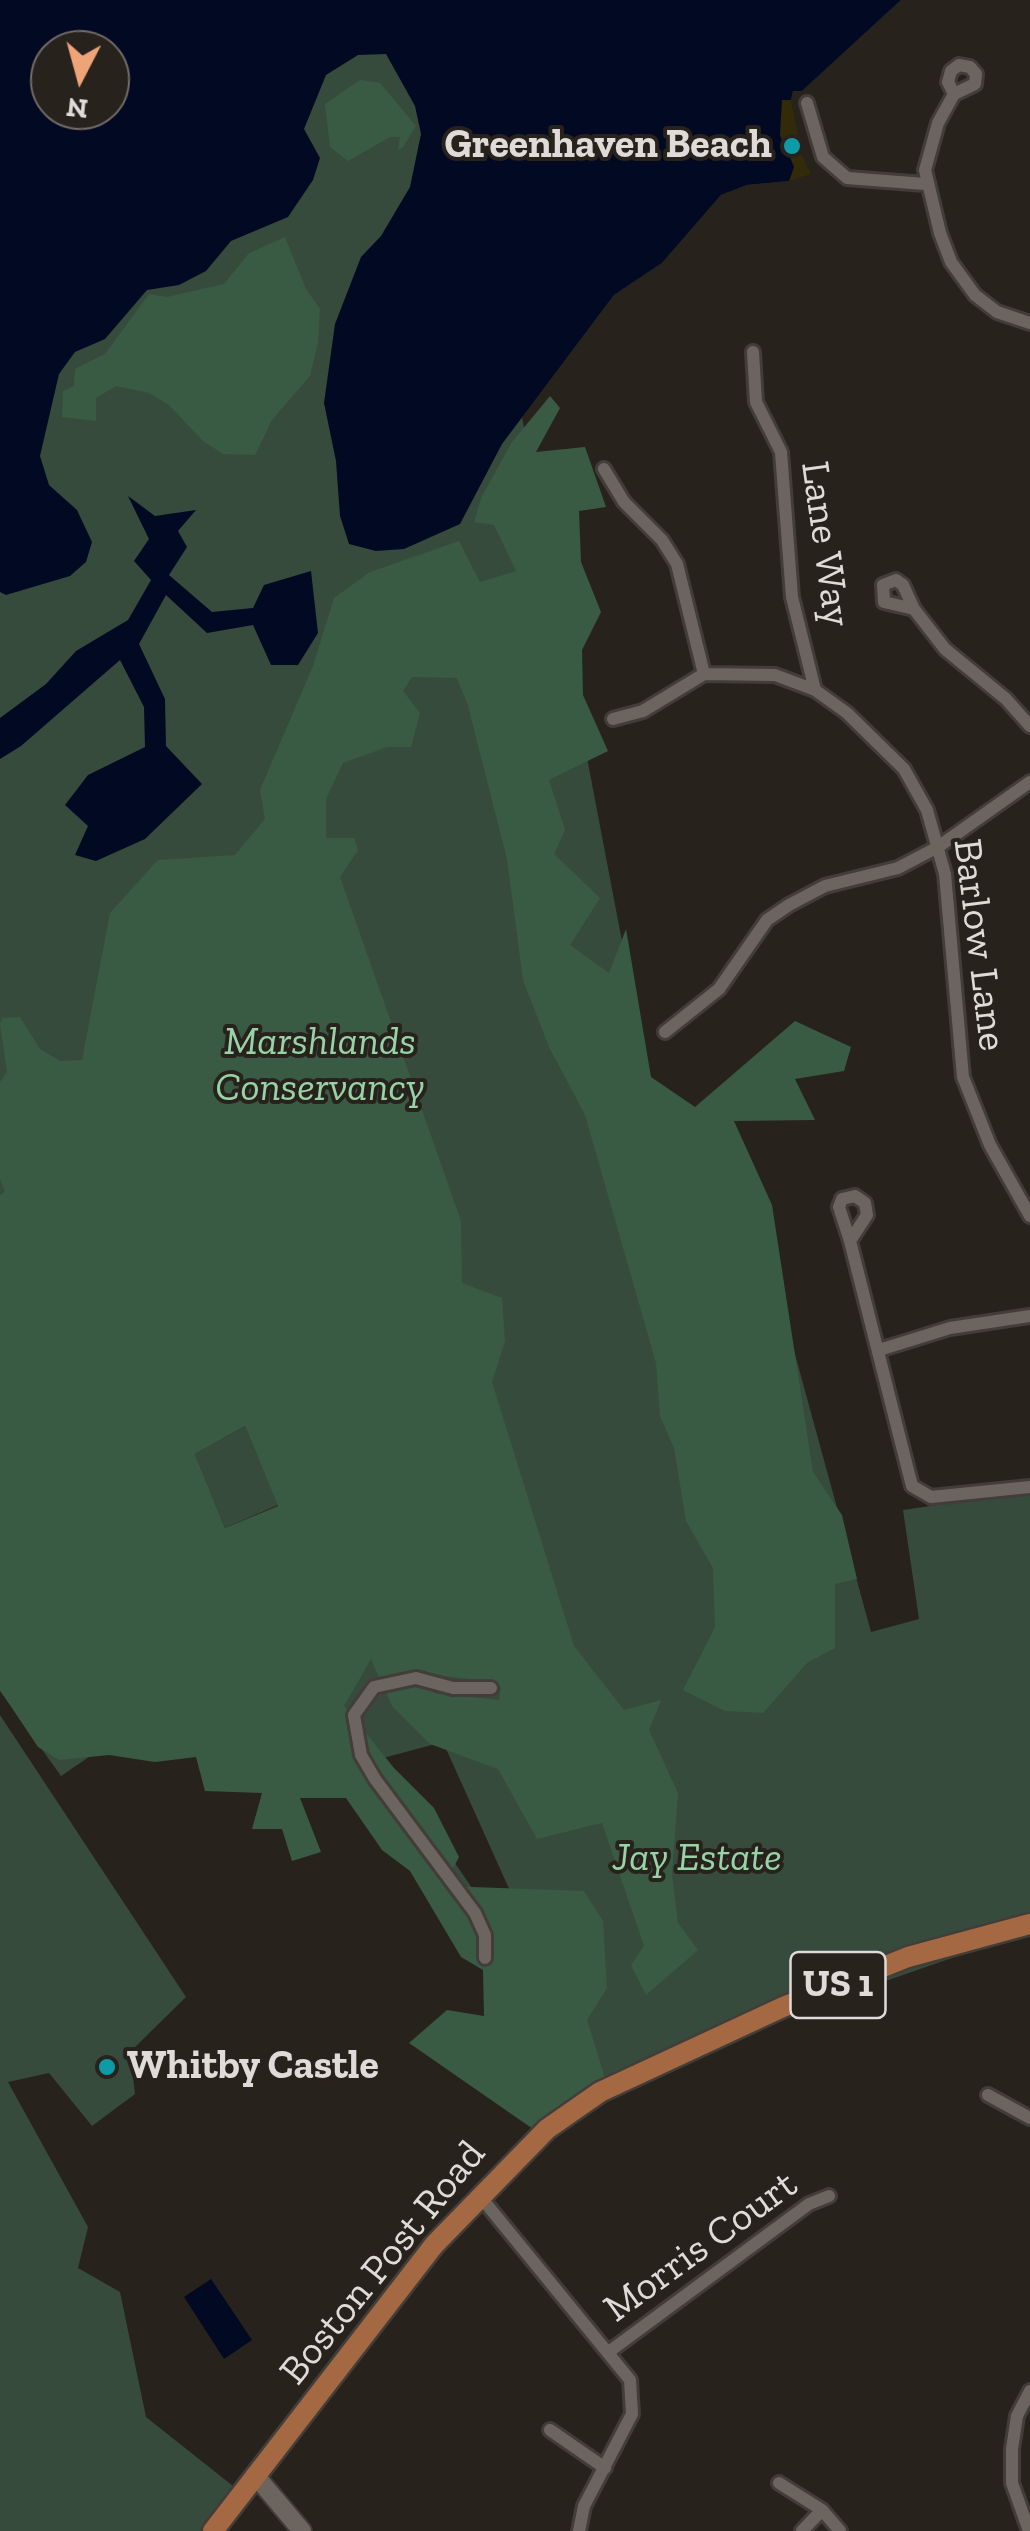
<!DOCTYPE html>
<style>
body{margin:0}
#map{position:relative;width:1030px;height:2531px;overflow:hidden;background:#28221d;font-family:"Zilla Slab",serif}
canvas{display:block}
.north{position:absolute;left:30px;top:30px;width:100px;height:100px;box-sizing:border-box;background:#28221d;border:2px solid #716c68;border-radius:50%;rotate:186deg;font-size:28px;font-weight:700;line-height:40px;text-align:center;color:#dfdbd8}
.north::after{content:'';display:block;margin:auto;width:35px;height:45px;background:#efa378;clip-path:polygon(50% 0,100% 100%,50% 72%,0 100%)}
</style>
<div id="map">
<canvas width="1030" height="2531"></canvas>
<div class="north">N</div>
</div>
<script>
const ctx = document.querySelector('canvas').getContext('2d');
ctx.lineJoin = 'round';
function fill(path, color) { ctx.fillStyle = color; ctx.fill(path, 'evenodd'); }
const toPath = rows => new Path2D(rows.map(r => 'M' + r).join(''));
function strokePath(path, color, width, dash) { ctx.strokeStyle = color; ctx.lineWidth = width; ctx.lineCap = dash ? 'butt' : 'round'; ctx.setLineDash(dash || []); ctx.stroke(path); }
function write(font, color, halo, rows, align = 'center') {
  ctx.font = font + ' "Zilla Slab",serif'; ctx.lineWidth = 8; ctx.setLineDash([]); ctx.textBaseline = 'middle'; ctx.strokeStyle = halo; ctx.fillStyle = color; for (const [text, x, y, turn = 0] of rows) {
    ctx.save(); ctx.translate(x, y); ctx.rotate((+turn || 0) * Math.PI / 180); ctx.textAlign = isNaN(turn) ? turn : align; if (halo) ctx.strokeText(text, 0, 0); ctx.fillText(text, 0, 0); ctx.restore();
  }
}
fill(toPath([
 [901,0,802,91,793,91,791,100,782,100,789,181,747,185,721,195,662,263,614,295,522,417,654,1109,761,1230,871,1632,919,1619,903,1510,1030,1491,1030,1931,605,2078,600,2092,576,2093,203,1550,355,1603,265,1381,139,1431,252,1646,61,1776,0,1691,0,354,354,50,378,54],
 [443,1742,574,2033,572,2034,383,1758],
 [245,1426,278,1505,225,1528,195,1454],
 [0,1715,186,1997,130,2052,135,2094,92,2126,49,2073,8,2082,88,2227,78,2268,120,2292,146,2417,238,2490,207,2531,0,2531]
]), '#364b3c');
fill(toPath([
 [360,80,380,83,416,126,403,147,398,150,400,137,390,137,348,161,330,147,325,104],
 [285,237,306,289,320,309,318,342,310,376,272,420,255,455,223,454,203,441,169,405,149,393,116,386,96,398,96,421,62,417,63,391,74,386,75,369,105,354,149,294,167,297,224,284,249,253],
 [550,396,560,408,536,452,585,447,606,507,579,511,581,562,601,612,582,650,583,695,608,751,549,780,565,830,554,854,600,898,570,945,609,973,626,929,651,1077,695,1107,795,1021,851,1047,844,1071,795,1079,815,1120,734,1121,772,1205,813,1472,842,1515,857,1579,835,1584,835,1648,807,1663,763,1713,725,1711,683,1690,715,1627,713,1568,686,1521,674,1448,660,1416,656,1363,585,1115,549,1047,523,980,507,859,468,706,457,678,412,677,403,691,420,713,411,747,387,747,343,763,326,799,326,838,354,838,358,850,340,877,461,1221,462,1283,502,1298,505,1341,492,1382,574,1646,624,1710,661,1700,649,1730,678,1793,672,1874,678,1923,698,1950,646,1995,631,1965,644,1946,602,1823,537,1839,498,1769,430,1744,392,1706,371,1659,344,1706,394,1768,434,1808,459,1857,444,1886,584,1891,603,1921,607,1988,587,2020,605,2078,533,2129,409,2043,447,2010,484,2016,483,1970,461,1957,410,1871,382,1850,346,1798,300,1798,321,1852,292,1861,282,1829,252,1829,262,1793,205,1791,196,1757,155,1762,109,1755,59,1760,38,1747,0,1690,0,1195,5,1192,0,1179,0,1082,7,1072,0,1024,2,1018,20,1017,40,1049,60,1061,82,1060,110,913,158,860,235,855,265,819,260,790,313,666,334,598,370,572,459,541,480,582,516,571,494,525,474,522,482,496,512,442],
 [245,1426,278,1506,225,1528,195,1454],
 [435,1675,494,1682,501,1688,499,1700,434,1693]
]), '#395b43');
fill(toPath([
 [781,99,791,100,802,156,811,174,789,181,794,167,780,135]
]), '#322a09');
fill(toPath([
 [0,0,901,0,802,91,793,91,791,100,782,100,780,135,794,167,789,181,747,185,721,195,662,263,614,295,502,444,460,524,404,549,376,551,349,544,340,516,336,461,324,403,335,324,361,257,381,236,410,187,421,134,415,106,386,54,358,55,326,75,304,129,320,158,313,180,288,217,231,241,206,271,179,285,147,290,105,339,75,352,59,374,40,456,49,485,77,510,92,542,86,562,70,576,6,595,0,592],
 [50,50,110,50,110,110,50,110],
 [128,496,155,516,196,510,178,531,187,547,169,575,212,612,253,608,264,585,311,571,318,633,298,665,271,665,253,625,207,633,166,595,139,644,165,699,166,746,202,784,145,839,96,861,75,855,88,826,65,805,88,775,145,747,144,707,120,660,21,746,0,759,0,718,46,684,76,651,128,620,151,580,134,561,149,539],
 [211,2279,252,2340,224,2359,184,2297]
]), '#020a23');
const street = toPath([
 [954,94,948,82,951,71,959,65,970,67,976,74,975,84,954,94,938,123,925,170,940,233,951,262,975,295,997,312,1030,323],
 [807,103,823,157,847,178,925,184],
 [753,352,756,402,781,452,792,597,815,690],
 [604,469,624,502,662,540,677,564,704,674],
 [914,609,884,602,883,585,896,580,903,585,914,609,945,649,1006,699,1030,726],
 [613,719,643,711,704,674,775,675,815,690,847,713,904,769,927,810,945,874,963,1077,990,1145,1030,1216],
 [665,1032,719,989,767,920,789,905,825,886,898,868,938,847,1030,782],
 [855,1196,865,1203,867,1215,850,1241,839,1207,842,1199,855,1196],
 [850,1241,912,1486,931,1497,1030,1487],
 [879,1350,950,1328,1030,1316],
 [485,1958,485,1935,475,1913,375,1779,361,1755,354,1715,374,1687,416,1678,453,1688,491,1688],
 [988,2095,1030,2118],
 [479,2195,630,2380,632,2414,584,2506,579,2531],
 [610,2351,809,2204,829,2196],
 [550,2430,605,2468],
 [779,2483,822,2510,840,2531],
 [802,2531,822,2510],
 [1029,2531,1012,2483,1012,2449,1017,2416,1030,2391]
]);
const secondary = toPath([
 [255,2475,302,2531]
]);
const primary = toPath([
 [213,2531,434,2245,547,2129,600,2092,783,2007,908,1957,1030,1924]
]);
strokePath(street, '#423d39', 18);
strokePath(secondary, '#423d39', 22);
strokePath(primary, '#423d39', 25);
strokePath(street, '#6c655f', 12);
strokePath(secondary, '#6c655f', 18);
strokePath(primary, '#a46942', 20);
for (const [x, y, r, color] of [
 [792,146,10,"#0f9aa8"],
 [107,2067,10,"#0f9aa8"]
]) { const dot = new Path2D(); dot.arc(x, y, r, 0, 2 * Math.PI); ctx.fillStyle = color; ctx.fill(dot); strokePath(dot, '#28221d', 4); }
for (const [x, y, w] of [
 [838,1985,95]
]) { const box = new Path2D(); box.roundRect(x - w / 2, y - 33, w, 66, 8); ctx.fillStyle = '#28221d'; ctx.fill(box); strokePath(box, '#dfdbd8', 2.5); }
write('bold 38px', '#dfdbd8', null, [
 ["US 1",838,1985]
]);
write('bold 40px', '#dfdbd8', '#28221d', [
 ["Greenhaven Beach",772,146],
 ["Whitby Castle",127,2067,"left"]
], 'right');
write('40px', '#dfdbd8', '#28221d', [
 ["Lane Way",825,544,82],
 ["Barlow Lane",979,945,83],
 ["Morris Court",701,2247,-36],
 ["Boston Post Road",383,2263,-51]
]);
write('italic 40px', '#98d3a8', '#28221d', [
 ["Marshlands",320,1043],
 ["Conservancy",320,1089],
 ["Jay Estate",697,1859]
]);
</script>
